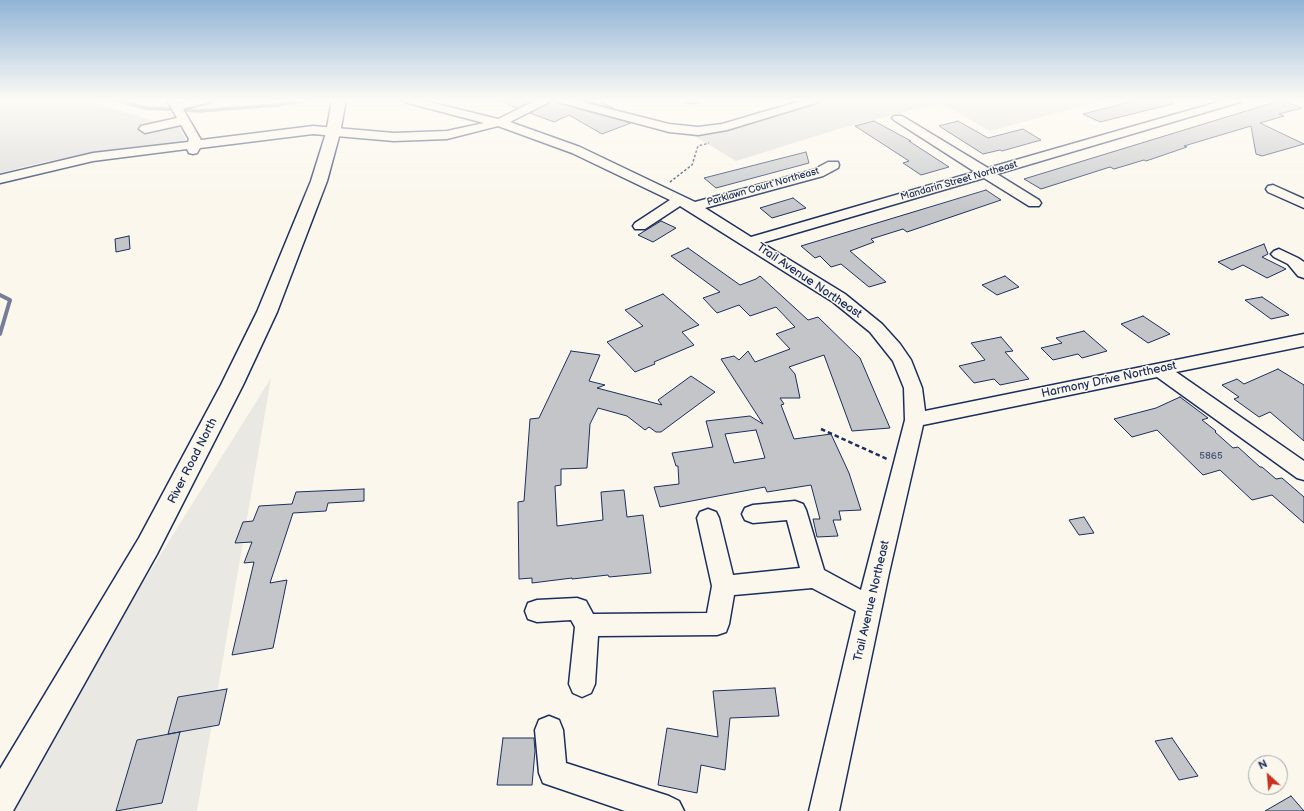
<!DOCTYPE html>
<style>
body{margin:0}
#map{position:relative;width:1304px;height:811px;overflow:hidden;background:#fbf7ec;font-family:"Balsamiq Sans",sans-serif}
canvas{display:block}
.north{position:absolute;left:1248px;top:755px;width:40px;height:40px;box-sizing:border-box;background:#fbf7ec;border:1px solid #a1a7b3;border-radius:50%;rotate:334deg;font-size:11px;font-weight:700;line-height:16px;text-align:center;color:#1b2f5e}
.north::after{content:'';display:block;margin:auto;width:14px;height:18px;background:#c8321e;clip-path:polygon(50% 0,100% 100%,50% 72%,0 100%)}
</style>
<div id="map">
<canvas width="1304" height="811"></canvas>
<div class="north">N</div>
</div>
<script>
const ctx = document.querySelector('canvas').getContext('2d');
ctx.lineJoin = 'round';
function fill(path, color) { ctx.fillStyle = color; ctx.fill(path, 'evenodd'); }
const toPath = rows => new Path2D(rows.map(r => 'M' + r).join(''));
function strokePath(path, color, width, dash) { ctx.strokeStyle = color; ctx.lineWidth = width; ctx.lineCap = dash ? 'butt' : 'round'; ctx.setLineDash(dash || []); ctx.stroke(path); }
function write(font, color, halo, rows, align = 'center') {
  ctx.font = font + ' "Balsamiq Sans",sans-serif'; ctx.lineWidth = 3; ctx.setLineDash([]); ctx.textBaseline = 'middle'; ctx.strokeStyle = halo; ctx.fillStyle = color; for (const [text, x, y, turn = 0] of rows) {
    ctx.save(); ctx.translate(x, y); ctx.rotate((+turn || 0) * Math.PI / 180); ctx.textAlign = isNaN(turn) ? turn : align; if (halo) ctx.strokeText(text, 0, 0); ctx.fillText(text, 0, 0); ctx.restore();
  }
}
fill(toPath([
 [271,378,197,811,0,811]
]), '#eae8e2');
fill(toPath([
 [0,100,84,100,155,121,173,117,186,139,177,144,80,155,40,163,0,173],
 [816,100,1105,100,990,131,941,103,842,128,736,161,693,135]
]), '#dadad7');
strokePath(toPath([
 [115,100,146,108,199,111,277,105,308,100]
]), '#747e96', 3.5);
strokePath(toPath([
 [0,295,10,300,0,334]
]), '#747e96', 4);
const building = toPath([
 [498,100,534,100,517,108,498,100],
 [551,100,555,100,558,103,631,123,602,134,569,115,554,122,530,113,550,103,551,100],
 [579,100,598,100,613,108,579,100],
 [1138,100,1172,100,1172,104,1100,122,1083,114,1138,100],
 [1282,100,1302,108,1279,114,1284,116,1260,123,1304,144,1262,156,1256,154,1251,126,1184,146,1187,147,1146,161,1144,160,1114,169,1110,167,1041,189,1024,179,1282,100],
 [874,121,911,141,909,141,949,167,921,175,903,163,909,161,855,126,874,121],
 [958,121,988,138,1023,129,1041,140,1002,151,1000,150,983,154,939,126,958,121],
 [806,152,809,163,716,188,704,178,806,152],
 [986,190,1001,200,907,232,903,229,871,239,874,242,850,251,886,282,869,287,841,264,831,267,820,256,815,258,801,246,986,190],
 [793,198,806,208,772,218,760,208,793,198],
 [661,221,676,228,653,242,638,235,661,221],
 [129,236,130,249,116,252,115,239,129,236],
 [1264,244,1268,254,1262,257,1286,269,1267,278,1243,265,1232,270,1218,262,1264,244],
 [688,248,740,285,756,279,760,276,808,320,818,317,860,358,890,428,852,431,824,355,789,367,795,374,800,398,780,398,784,404,781,405,794,439,831,434,849,473,861,510,839,511,841,520,833,520,838,536,817,537,813,519,820,519,811,485,767,492,765,487,660,507,654,487,679,484,678,466,676,466,672,453,713,447,706,421,750,416,763,424,721,359,734,356,739,360,748,351,755,362,790,349,776,334,795,327,776,307,750,316,739,305,717,313,703,298,720,292,671,256,688,248],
 [756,430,765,458,734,463,725,434,756,430],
 [1005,276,1019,287,997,295,982,285,1005,276],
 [663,294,699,325,682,332,694,345,654,362,655,364,635,372,607,342,643,326,625,310,663,294],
 [1262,297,1289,315,1271,319,1245,300,1262,297],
 [1143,316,1170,334,1148,343,1121,324,1143,316],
 [1084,331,1107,351,1082,358,1078,354,1053,360,1041,348,1062,343,1056,338,1084,331],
 [1001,337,1013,351,1005,352,1029,379,1000,385,994,379,974,383,959,366,985,360,971,343,1001,337],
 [571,351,600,355,589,381,605,385,597,388,662,405,658,400,691,376,715,392,661,432,656,432,649,427,645,430,627,416,598,408,590,424,587,468,561,469,561,485,555,486,557,526,603,520,601,492,624,490,627,517,643,515,651,573,609,577,608,575,572,579,572,578,532,583,532,578,519,579,518,502,524,501,530,419,539,418,571,351],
 [1278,369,1304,385,1304,441,1270,412,1259,417,1234,399,1239,397,1222,385,1237,379,1244,384,1278,369],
 [1180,397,1208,418,1202,420,1216,431,1215,432,1233,448,1238,447,1260,467,1262,467,1276,479,1282,478,1304,497,1304,523,1272,495,1252,500,1220,470,1203,475,1157,430,1132,437,1114,419,1156,408,1180,397],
 [364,489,364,501,328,503,326,511,293,513,270,583,287,580,273,648,232,655,254,562,244,563,252,542,235,543,243,522,253,521,259,506,292,504,296,492,364,489],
 [1084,517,1094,533,1079,535,1069,520,1084,517],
 [775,688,779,716,730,718,725,770,701,765,697,793,658,785,667,728,718,737,713,691,775,688],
 [227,689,219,725,168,734,178,697,227,689],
 [180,732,162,803,116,811,137,740,180,732],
 [503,738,534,738,535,751,532,785,497,785,503,738],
 [1172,738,1198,776,1179,780,1155,741,1172,738],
 [1291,796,1304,811,1265,811,1291,796]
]);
fill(building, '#c3c5c9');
strokePath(building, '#1b2f5e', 1);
const minor = toPath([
 [167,100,177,100,179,103,193,100,212,100,211,102,183,109,201,140,313,126,394,133,447,131,484,123,404,102,403,100,421,100,498,119,537,100,550,100,549,102,510,122,580,147,695,202,813,170,828,162,838,162,839,165,838,168,823,176,705,208,751,237,975,172,894,120,892,118,894,116,902,116,988,168,1225,100,1241,100,1240,102,997,174,1039,200,1041,203,1039,206,1029,206,984,178,762,243,845,294,882,324,900,344,911,360,922,388,925,411,1304,334,1304,346,1176,372,1304,461,1304,480,1297,478,1157,377,923,425,889,573,839,811,809,811,856,611,812,588,734,595,729,624,726,632,717,635,598,636,595,684,591,693,582,697,573,693,569,684,575,627,571,620,537,622,528,619,525,611,528,603,537,600,577,598,586,601,593,614,707,613,712,586,697,518,700,512,708,509,716,512,719,518,733,575,800,568,787,520,753,523,745,520,742,514,745,508,753,505,795,501,803,504,806,510,824,570,861,590,905,420,904,388,893,361,870,332,833,302,680,206,645,229,635,229,633,226,635,223,670,200,572,153,498,126,447,139,394,141,313,134,200,148,197,153,193,154,189,153,187,149,93,161,0,183,0,175,93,153,188,142,189,139,181,125,145,133,139,129,141,126,177,118,167,100],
 [556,100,574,100,669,124,698,127,722,124,804,100,821,100,819,102,727,130,698,135,669,132,558,102,556,100],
 [686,100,700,100,694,103,688,102,686,100],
 [1273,185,1304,199,1304,208,1268,192,1266,189,1268,186,1273,185],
 [1279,249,1298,258,1304,262,1304,278,1298,276,1288,264,1274,257,1271,254,1274,251,1279,249],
 [549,716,559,720,563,730,566,763,669,796,679,801,684,811,625,811,543,783,539,773,535,730,539,720,549,716]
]);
const major = toPath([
 [332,100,346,100,340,133,327,181,277,312,243,385,157,554,13,811,0,811,0,769,139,538,221,385,257,312,311,181,326,133,332,100]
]);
strokePath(minor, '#1b2f5e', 3);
strokePath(major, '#1b2f5e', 3);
strokePath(toPath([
 [670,182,692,165,698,146,709,143]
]), '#1b2f5e', 1.5, [2.5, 2]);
strokePath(toPath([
 [821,429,887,459]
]), '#1b2f5e', 2.5, [4.5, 3]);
fill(minor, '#fbf7ec');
fill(major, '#fbf7ec');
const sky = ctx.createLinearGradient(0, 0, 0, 213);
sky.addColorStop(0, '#91b4d6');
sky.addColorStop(0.47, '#fdfbf6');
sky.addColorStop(1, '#fdfbf600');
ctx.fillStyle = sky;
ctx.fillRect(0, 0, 1304, 213);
write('10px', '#1b2f5e', '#fbf7ec', [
 ["Mandarin Street Northeast",959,181,-16],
 ["Parklawn Court Northeast",763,187,-16]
]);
write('10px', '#455479', null, [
 ["5865",1211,456]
]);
write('12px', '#1b2f5e', '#fbf7ec', [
 ["Trail Avenue Northeast",809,281,34],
 ["Harmony Drive Northeast",1109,380,-12],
 ["River Road North",193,461,-63],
 ["Trail Avenue Northeast",872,601,-77]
]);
</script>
